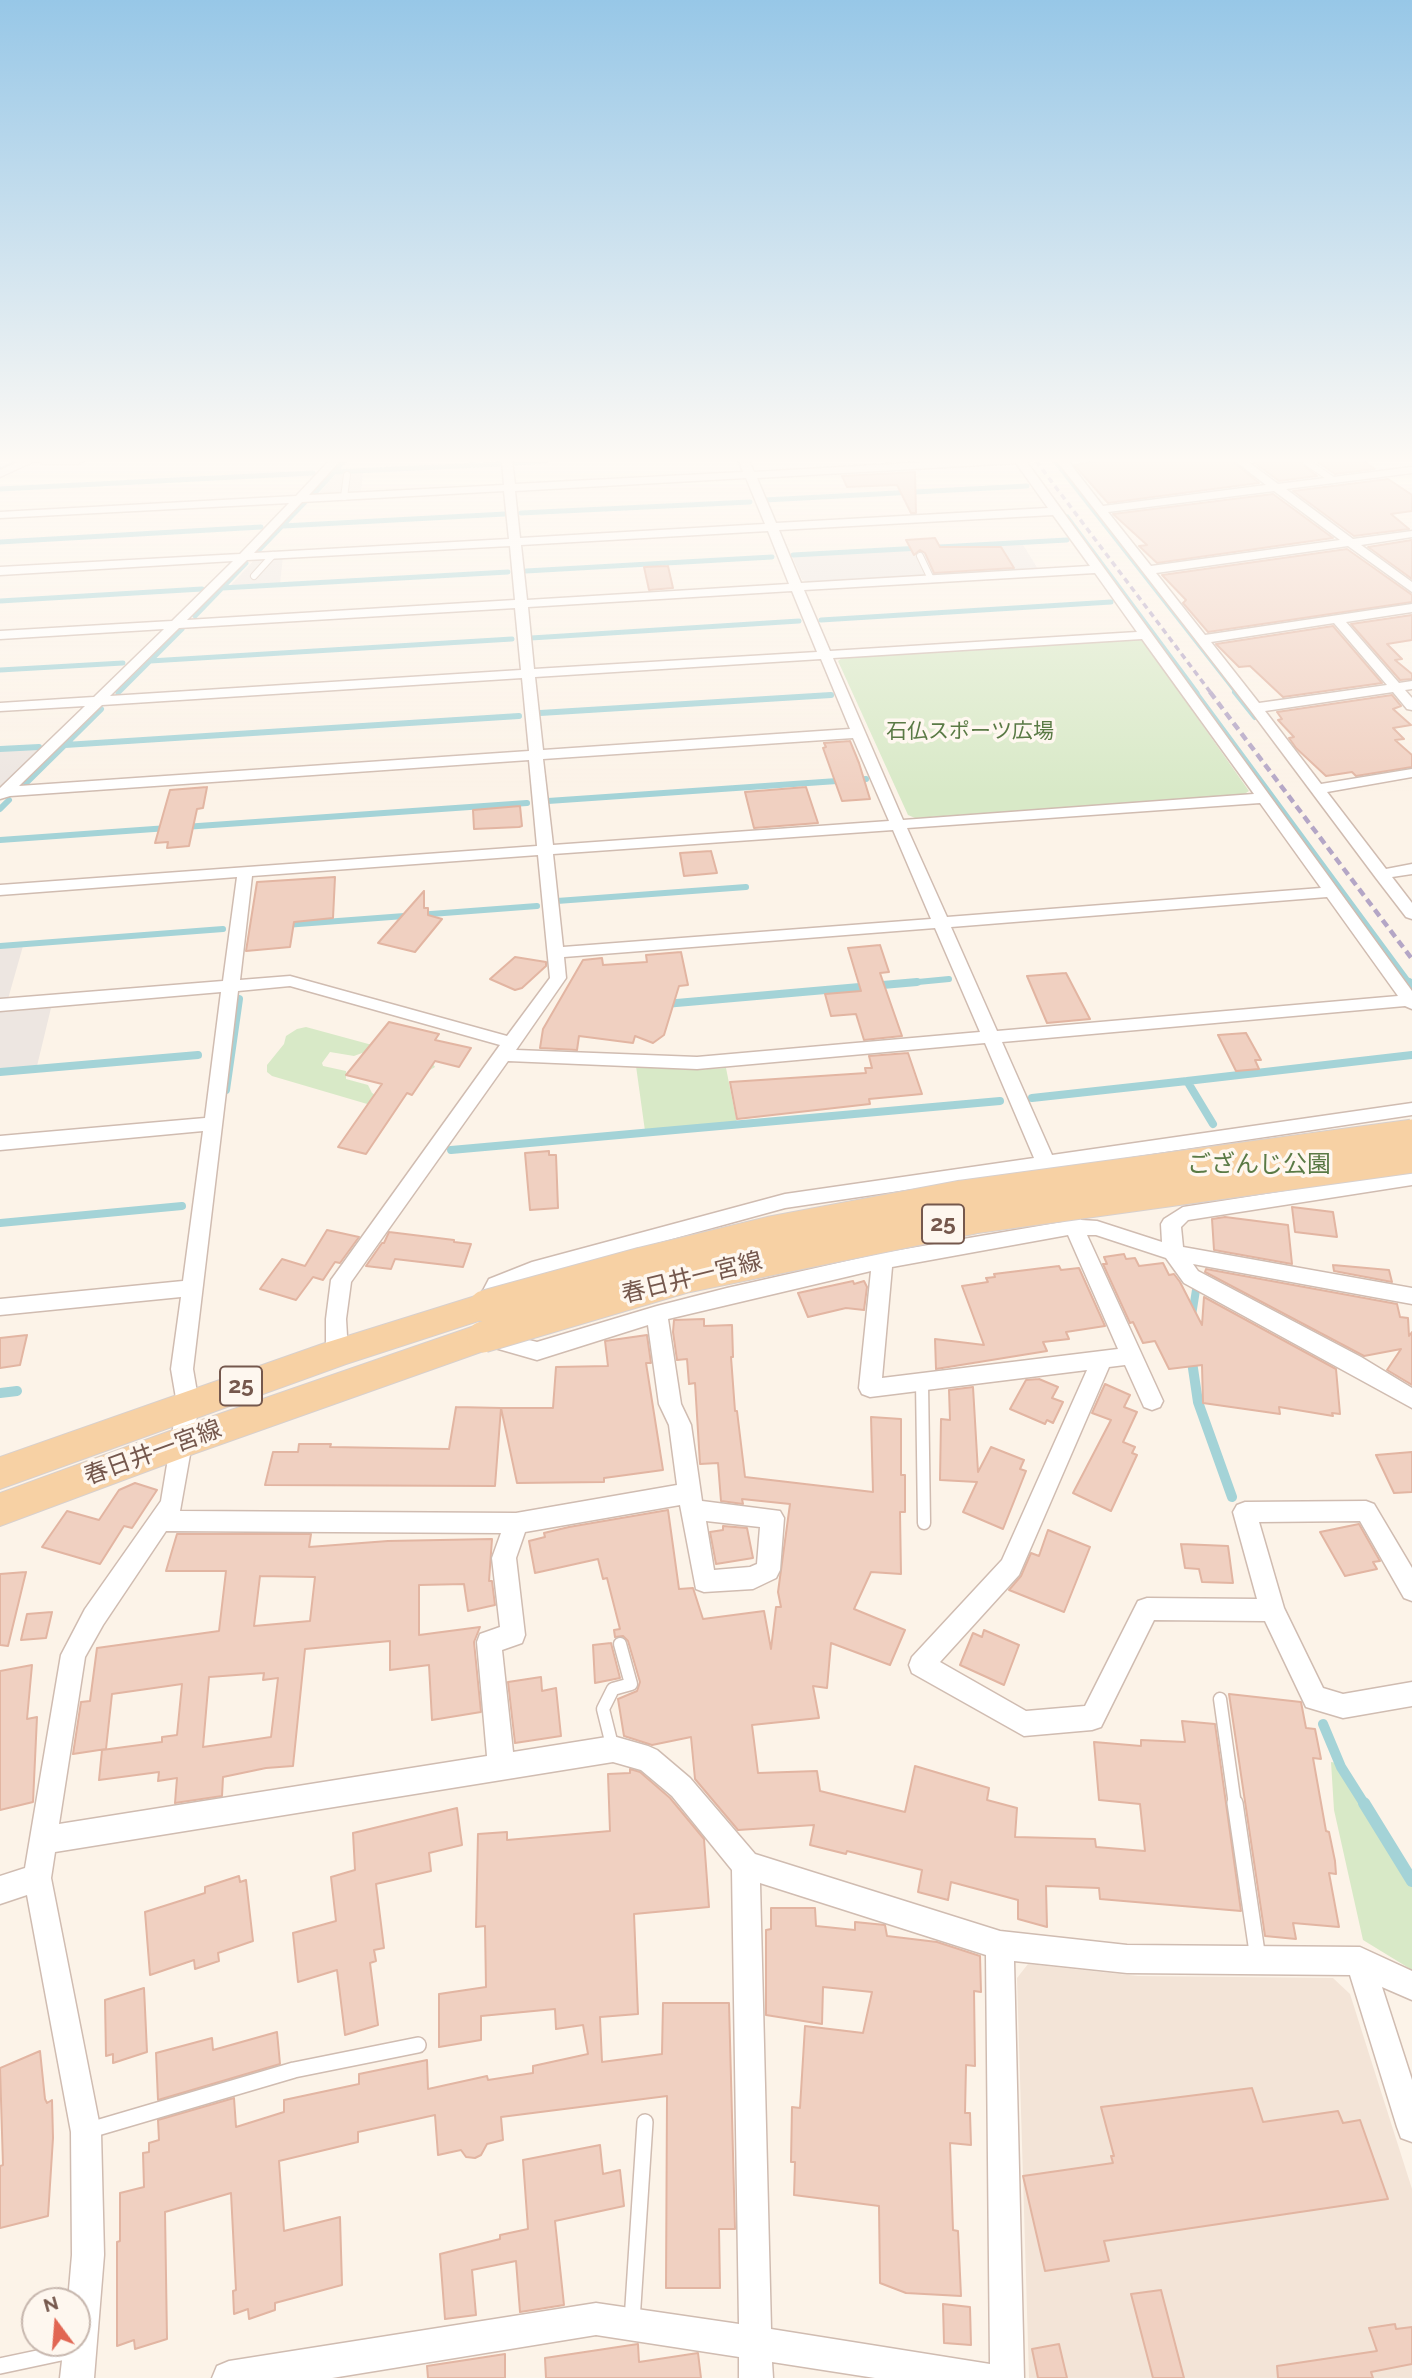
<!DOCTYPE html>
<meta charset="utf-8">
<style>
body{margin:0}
#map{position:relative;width:1412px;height:2378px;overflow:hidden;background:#fcf3e8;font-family:Raleway,sans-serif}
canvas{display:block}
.north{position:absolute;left:21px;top:2287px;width:70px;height:70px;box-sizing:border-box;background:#fef7ef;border:2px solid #c7b7ae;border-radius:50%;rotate:344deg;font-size:19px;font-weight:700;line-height:28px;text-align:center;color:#75584d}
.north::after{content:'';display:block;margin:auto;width:24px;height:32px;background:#e16653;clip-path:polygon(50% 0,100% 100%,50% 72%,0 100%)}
</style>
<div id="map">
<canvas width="1412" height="2378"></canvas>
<div class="north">N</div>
</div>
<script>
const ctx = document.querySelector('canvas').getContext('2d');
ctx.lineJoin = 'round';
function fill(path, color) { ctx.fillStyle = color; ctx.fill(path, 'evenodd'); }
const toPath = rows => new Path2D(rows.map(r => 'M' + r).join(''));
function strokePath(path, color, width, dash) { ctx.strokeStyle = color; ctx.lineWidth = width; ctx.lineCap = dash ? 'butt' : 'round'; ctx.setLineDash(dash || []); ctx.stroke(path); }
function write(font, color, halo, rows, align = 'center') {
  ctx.font = font + ' Raleway,"Noto Sans JP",sans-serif'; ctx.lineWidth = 7; ctx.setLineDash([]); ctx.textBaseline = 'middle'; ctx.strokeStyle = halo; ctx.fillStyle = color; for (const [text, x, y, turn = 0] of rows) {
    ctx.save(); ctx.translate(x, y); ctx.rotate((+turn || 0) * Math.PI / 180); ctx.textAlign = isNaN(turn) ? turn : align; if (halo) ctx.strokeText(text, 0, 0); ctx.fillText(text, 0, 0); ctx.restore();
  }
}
fill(toPath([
 [1028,1964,1138,1976,1333,1978,1350,1994,1412,2189,1412,2378,1029,2378,1017,1978]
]), '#f3e4d7');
fill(toPath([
 [363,472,361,493,317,495,337,473],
 [1022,543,1038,569,809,582,802,580,792,556],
 [283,557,280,584,229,587,255,559],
 [41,748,1,787,0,787,0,750],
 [23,946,8,999,0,999,0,948],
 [51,1008,37,1066,0,1069,0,1012]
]), '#ede6e1');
fill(toPath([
 [1134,639,1143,641,1249,791,1243,795,915,818,908,815,838,661,842,658],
 [306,1027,431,1061,435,1067,430,1070,421,1069,362,1053,354,1056,330,1052,322,1063,323,1066,346,1071,346,1079,368,1085,372,1093,396,1106,397,1109,391,1111,272,1076,267,1072,267,1065,284,1044,286,1036,297,1029],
 [636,1066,693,1070,726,1068,737,1123,645,1131],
 [1331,1762,1337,1763,1412,1885,1412,1970,1363,1940,1334,1810]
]), '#d8e9c7');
strokePath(toPath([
 [1055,461,1237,693],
 [516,463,545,461],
 [0,470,20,461],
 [334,472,500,464],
 [0,489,313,473],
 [313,495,344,461],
 [765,500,1027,486],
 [521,513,750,502],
 [1067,517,1197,693],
 [283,526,505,514],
 [0,542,261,527],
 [259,550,305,502],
 [793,555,1067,540],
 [526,571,772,557],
 [222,588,508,572],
 [0,601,202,589],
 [195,616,246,563],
 [821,620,1111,602],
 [531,638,799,621],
 [150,661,512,639],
 [0,670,123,663],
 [118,693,182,629]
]), '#a4d3d7', 5);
strokePath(toPath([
 [1195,692,1410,984],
 [1235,692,1255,717],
 [540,713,831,695],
 [65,745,519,716],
 [0,749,39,747],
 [26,783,101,709],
 [548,801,866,779],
 [0,809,9,800],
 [184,827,527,803],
 [0,840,168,828],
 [557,901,746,887],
 [285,925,537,906],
 [0,946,223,929],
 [897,984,949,979]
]), '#a4d3d7', 6);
strokePath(toPath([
 [1409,982,1412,986],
 [665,1004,917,982],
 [0,1072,198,1055],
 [226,1090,239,999],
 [1032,1098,1187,1081],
 [1213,1124,1187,1081,1412,1055],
 [451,1150,1000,1101],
 [0,1223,182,1206],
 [1192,1315,1196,1290]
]), '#a4d3d7', 8);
strokePath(toPath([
 [1191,1355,1198,1402,1232,1497],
 [0,1393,17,1391],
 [1323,1724,1341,1767,1365,1805]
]), '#a4d3d7', 10);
strokePath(toPath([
 [1364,1803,1412,1881]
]), '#a4d3d7', 12);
const building = toPath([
 [1100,461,1232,461,1259,483,1108,503,1074,465,1100,461],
 [1252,461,1299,461,1317,476,1279,481,1252,461],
 [1316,461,1363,461,1375,469,1335,474,1316,461],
 [915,472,916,513,911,513,897,485,847,487,842,476,915,472],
 [1388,479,1412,495,1412,511,1391,514,1409,529,1354,536,1293,491,1388,479],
 [1273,494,1333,538,1157,563,1139,546,1147,545,1113,514,1273,494],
 [935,538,940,547,1001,547,1014,568,934,573,925,553,920,550,914,555,906,540,935,538],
 [1412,540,1412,579,1368,547,1412,540],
 [1347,549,1412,595,1412,602,1208,632,1183,603,1186,600,1162,575,1347,549],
 [668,566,673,588,649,590,644,567,668,566],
 [1412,615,1412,640,1387,644,1402,659,1395,660,1412,674,1412,679,1400,680,1351,624,1412,615],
 [1333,626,1382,683,1283,697,1250,666,1239,667,1216,644,1333,626],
 [1392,695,1401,706,1393,709,1411,725,1393,728,1404,739,1395,740,1412,755,1412,767,1356,776,1352,772,1326,776,1296,748,1289,738,1294,737,1278,720,1282,719,1277,712,1392,695],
 [850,741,859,763,870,799,842,801,823,748,826,747,824,743,850,741],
 [207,787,203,808,197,809,189,846,167,848,168,842,155,843,170,790,207,787],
 [806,787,818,823,754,828,745,792,806,787],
 [520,806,522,826,519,827,474,829,473,810,520,806],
 [711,851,717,873,684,876,680,853,711,851],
 [335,877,333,918,294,922,290,947,246,951,257,882,335,877],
 [424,891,424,908,428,908,428,915,442,919,415,952,378,943,424,891],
 [880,945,889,972,880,973,902,1036,864,1040,856,1014,831,1016,825,994,861,991,848,948,880,945],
 [681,952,688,985,679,986,664,1035,653,1043,635,1036,633,1043,579,1036,577,1050,540,1048,543,1029,583,960,602,958,603,965,647,962,646,955,681,952],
 [515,957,546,962,546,966,522,988,515,990,490,979,515,957],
 [1066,973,1090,1019,1047,1023,1027,976,1066,973],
 [389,1022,439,1034,435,1040,471,1048,459,1067,435,1061,412,1095,407,1093,366,1154,338,1147,382,1084,346,1075,389,1022],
 [1246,1033,1261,1060,1255,1060,1259,1069,1236,1071,1218,1035,1246,1033],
 [908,1053,922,1094,869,1099,870,1104,737,1119,730,1082,866,1073,865,1068,872,1068,869,1056,908,1053],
 [549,1151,549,1155,556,1155,558,1208,530,1210,525,1153,549,1151],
 [1292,1207,1333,1212,1337,1237,1295,1232,1292,1207],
 [1225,1217,1288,1225,1292,1264,1214,1250,1212,1219,1225,1217],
 [327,1230,359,1237,340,1263,335,1262,323,1280,313,1277,296,1300,260,1289,282,1259,305,1266,327,1230],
 [389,1232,454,1240,454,1242,471,1244,463,1267,395,1259,391,1269,366,1266,382,1243,384,1243,389,1232],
 [1124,1254,1126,1259,1135,1258,1139,1266,1163,1263,1169,1275,1174,1274,1180,1282,1202,1325,1204,1297,1336,1369,1340,1414,1332,1413,1333,1416,1279,1407,1280,1414,1203,1403,1202,1365,1169,1369,1155,1341,1143,1343,1133,1322,1130,1323,1103,1264,1107,1264,1104,1257,1124,1254],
 [1333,1265,1389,1270,1392,1282,1334,1271,1333,1265],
 [1059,1266,1061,1270,1079,1268,1105,1326,1066,1332,1069,1339,1043,1342,1047,1351,936,1369,935,1339,984,1345,962,1286,988,1282,986,1278,995,1277,994,1274,1059,1266],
 [1206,1269,1397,1304,1400,1317,1408,1318,1409,1336,1412,1332,1412,1385,1387,1370,1401,1349,1364,1356,1205,1272,1206,1269],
 [853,1281,854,1284,864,1281,867,1287,864,1310,846,1308,808,1317,798,1293,853,1281],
 [704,1319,704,1326,732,1325,733,1357,731,1357,735,1411,737,1411,745,1477,873,1492,871,1417,901,1419,901,1475,905,1475,905,1512,900,1512,901,1574,871,1572,854,1609,905,1630,890,1665,831,1643,827,1688,813,1686,819,1718,752,1725,758,1773,817,1771,820,1791,905,1812,915,1766,989,1788,987,1800,1017,1808,1015,1837,1095,1839,1096,1847,1145,1851,1140,1804,1099,1800,1094,1742,1141,1746,1141,1740,1185,1742,1182,1721,1215,1724,1241,1911,1100,1899,1099,1888,1046,1886,1047,1927,1018,1919,1018,1900,951,1882,948,1900,918,1892,922,1870,847,1851,846,1854,810,1845,814,1825,738,1830,695,1779,691,1737,652,1745,624,1736,618,1699,637,1691,640,1682,628,1641,623,1636,615,1637,614,1630,620,1629,607,1578,603,1579,598,1559,535,1573,529,1541,545,1537,544,1533,569,1527,668,1510,679,1589,693,1588,703,1619,764,1611,771,1649,776,1607,781,1607,778,1592,790,1504,742,1499,743,1504,721,1501,718,1463,700,1464,695,1383,689,1384,687,1359,677,1360,673,1332,674,1320,704,1319],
 [27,1335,20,1365,0,1368,0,1338,27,1335],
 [647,1335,651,1363,646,1363,663,1470,604,1478,604,1482,517,1483,501,1408,553,1408,556,1367,608,1366,605,1341,647,1335],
 [1039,1379,1058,1387,1052,1398,1063,1402,1053,1423,1047,1420,1045,1424,1010,1409,1026,1380,1039,1379],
 [1105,1384,1130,1395,1124,1407,1137,1412,1123,1442,1135,1447,1132,1453,1137,1455,1111,1511,1073,1493,1111,1420,1092,1413,1105,1384],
 [973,1387,978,1472,991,1447,1024,1460,1020,1469,1026,1471,1003,1529,963,1512,977,1482,940,1480,941,1419,950,1420,949,1390,973,1387],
 [456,1407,501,1408,495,1486,265,1485,273,1452,298,1452,299,1444,331,1444,330,1447,449,1449,456,1407],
 [1412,1452,1412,1492,1394,1493,1376,1455,1412,1452],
 [135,1483,157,1490,132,1528,124,1526,100,1564,42,1547,67,1511,99,1520,119,1490,135,1483],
 [1359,1524,1380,1561,1373,1562,1377,1569,1345,1576,1320,1532,1359,1524],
 [723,1526,747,1528,753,1558,716,1564,710,1532,723,1530,723,1526],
 [1048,1530,1090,1547,1064,1612,1009,1590,1021,1576,1031,1553,1039,1556,1048,1530],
 [177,1534,311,1534,309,1547,388,1541,492,1539,489,1581,492,1581,495,1605,468,1611,464,1584,419,1585,419,1635,480,1627,474,1642,481,1712,432,1720,429,1665,390,1670,390,1641,305,1649,293,1766,266,1768,223,1777,222,1796,175,1803,177,1778,158,1781,159,1772,99,1780,102,1750,162,1742,162,1737,177,1735,182,1684,112,1694,106,1749,73,1754,81,1702,90,1701,97,1648,219,1631,226,1571,166,1571,177,1534],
 [260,1576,315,1577,310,1621,254,1626,260,1576],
 [264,1673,263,1680,278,1678,271,1737,203,1747,209,1677,264,1673],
 [1181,1544,1228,1546,1233,1583,1202,1582,1199,1569,1185,1568,1181,1544],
 [26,1572,8,1646,0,1645,0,1574,26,1572],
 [52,1612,46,1638,21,1640,27,1614,52,1612],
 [984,1630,1019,1645,1004,1685,960,1665,973,1633,982,1637,984,1630],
 [611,1643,620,1678,595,1683,593,1645,611,1643],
 [32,1665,27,1719,37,1717,33,1802,0,1810,0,1671,32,1665],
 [541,1677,542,1691,556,1688,561,1736,515,1743,508,1682,541,1677],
 [1229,1694,1301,1702,1306,1728,1315,1729,1321,1759,1313,1758,1326,1831,1329,1832,1335,1861,1336,1874,1329,1873,1339,1927,1293,1923,1296,1939,1265,1936,1229,1694],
 [630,1769,640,1772,670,1798,704,1839,709,1907,634,1914,638,2014,600,2017,602,2062,662,2054,663,2003,729,2003,735,2229,719,2229,720,2288,666,2288,667,2096,501,2117,503,2140,487,2144,481,2155,475,2158,466,2157,461,2150,438,2155,435,2115,358,2132,358,2142,279,2161,284,2231,340,2217,342,2285,275,2303,275,2310,249,2319,248,2309,234,2314,233,2291,236,2290,231,2193,165,2212,167,2339,135,2349,134,2340,117,2346,117,2242,120,2241,120,2193,144,2187,143,2153,149,2152,149,2143,159,2140,158,2120,234,2098,236,2127,284,2112,284,2100,359,2084,359,2074,427,2060,428,2089,487,2076,488,2080,533,2073,533,2066,588,2054,583,2025,556,2029,555,2009,481,2016,481,2040,439,2047,439,1994,486,1987,485,1926,476,1927,478,1834,507,1832,507,1840,610,1831,608,1774,630,1773,630,1769],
 [457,1808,462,1845,429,1853,431,1871,376,1884,384,1948,374,1950,376,1961,370,1963,378,2025,345,2035,337,1970,298,1982,293,1933,336,1921,331,1877,355,1870,353,1833,457,1808],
 [239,1876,240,1882,246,1880,253,1941,218,1953,219,1961,195,1969,194,1960,150,1975,145,1912,205,1893,205,1887,239,1876],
 [771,1908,815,1908,816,1926,855,1930,855,1922,885,1925,887,1936,937,1942,980,1956,981,1992,974,1991,975,2066,966,2065,965,2113,970,2113,971,2145,950,2143,953,2230,958,2231,961,2296,906,2293,880,2283,879,2206,794,2195,795,2162,791,2162,792,2107,800,2108,805,2026,863,2033,872,1992,823,1987,822,2024,766,2015,766,1930,771,1929,771,1908],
 [144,1988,147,2052,113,2063,113,2054,106,2056,105,2000,144,1988],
 [277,2032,280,2064,158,2100,156,2053,212,2038,213,2050,277,2032],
 [40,2051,45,2099,47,2103,52,2100,53,2138,48,2216,0,2228,0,2166,3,2165,0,2068,40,2051],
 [1252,2088,1263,2122,1338,2111,1343,2123,1360,2120,1388,2199,1104,2241,1109,2261,1045,2271,1023,2176,1113,2163,1111,2156,1114,2156,1101,2107,1252,2088],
 [600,2145,603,2174,620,2170,624,2206,555,2221,564,2305,520,2312,516,2261,472,2270,476,2315,445,2319,440,2254,500,2239,500,2235,528,2229,523,2160,600,2145],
 [1161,2290,1184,2378,1153,2378,1131,2294,1161,2290],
 [943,2304,970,2307,971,2345,944,2343,943,2304],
 [1395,2324,1396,2329,1412,2327,1412,2364,1371,2372,1373,2378,1278,2378,1277,2366,1377,2351,1369,2328,1395,2324],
 [638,2344,639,2362,698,2353,701,2378,546,2378,545,2358,638,2344],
 [1059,2344,1067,2378,1038,2378,1032,2349,1059,2344],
 [505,2354,505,2378,428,2378,427,2366,505,2354]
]);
fill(building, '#f0d0c1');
strokePath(building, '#e2b5a2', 2);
const serviceFar2 = toPath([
 [1305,461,1333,480],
 [344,497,347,475],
 [920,556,931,579],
 [254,576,273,555]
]);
const serviceFar1 = toPath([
 [922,1382,924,1523],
 [1220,1699,1235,1805],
 [613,1749,603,1709,613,1689,631,1684,620,1644]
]);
const service = toPath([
 [1235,1803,1258,1959],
 [90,2130,294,2070,418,2045],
 [632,2321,645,2122],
 [0,2366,75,2350]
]);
const minor = toPath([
 [20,461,35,461,0,477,0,470,20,461],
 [38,461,83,461,78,464,43,464,38,461],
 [329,461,340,461,309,495,504,485,502,461,512,461,515,484,743,472,739,461,749,461,754,472,946,461,1026,461,1412,991,1412,1009,1405,1006,1002,1042,1052,1155,1412,1103,1412,1115,1058,1168,1081,1220,1097,1221,1162,1242,1161,1224,1164,1219,1183,1207,1412,1171,1412,1185,1188,1220,1181,1227,1183,1247,1412,1288,1412,1304,1193,1264,1198,1271,1361,1357,1412,1388,1412,1408,1184,1283,1166,1258,1096,1235,1087,1235,1163,1401,1160,1407,1152,1410,1144,1407,1125,1365,1109,1367,1019,1575,940,1662,1026,1711,1085,1706,1138,1601,1147,1598,1257,1599,1233,1512,1237,1505,1245,1502,1366,1501,1374,1504,1412,1568,1412,1601,1404,1598,1360,1521,1259,1522,1284,1608,1323,1688,1343,1694,1412,1682,1412,1706,1343,1718,1306,1707,1265,1621,1154,1620,1101,1727,1092,1730,1024,1736,912,1673,909,1665,912,1657,1002,1560,1087,1370,870,1397,862,1394,859,1388,871,1271,668,1319,681,1404,691,1425,702,1501,780,1511,784,1518,780,1570,776,1578,753,1589,704,1592,696,1589,680,1505,525,1532,516,1558,525,1635,522,1643,502,1650,513,1752,613,1736,648,1746,657,1750,690,1778,755,1854,1000,1931,1127,1945,1360,1947,1412,1971,1412,2000,1382,1987,1412,2080,1412,2142,1401,2138,1397,2127,1350,1975,1127,1973,1014,1961,1024,2378,875,2378,772,2362,773,2378,739,2378,739,2357,596,2335,332,2378,212,2378,217,2366,229,2361,596,2303,739,2324,732,1870,672,1796,641,1770,613,1762,55,1852,51,1878,101,2132,104,2255,94,2378,60,2378,64,2343,77,2343,77,2301,68,2301,72,2255,71,2132,27,1895,0,1904,0,1876,25,1868,61,1655,85,1609,161,1501,177,1404,171,1369,181,1297,0,1315,0,1299,183,1281,203,1131,0,1150,0,1136,205,1118,221,992,0,1011,0,999,223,981,237,877,0,895,0,885,537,846,529,760,10,796,0,799,0,788,85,706,0,711,0,703,94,697,164,629,0,639,0,631,172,621,233,561,0,575,0,567,240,554,289,503,0,518,0,512,296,496,329,461],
 [1016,463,1048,508,776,523,757,478,1016,463],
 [746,478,765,524,520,538,515,491,746,478],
 [504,491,509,539,254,553,302,502,504,491],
 [1053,515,1090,566,801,583,779,530,1053,515],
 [768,531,789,584,527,600,521,545,768,531],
 [510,546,515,600,187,620,247,560,510,546],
 [1095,573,1137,632,830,651,804,590,1095,573],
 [792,591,817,652,534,669,528,607,792,591],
 [515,608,521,670,110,696,179,628,515,608],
 [1142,639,1254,794,903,820,833,658,1142,639],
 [821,659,850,729,543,750,535,677,821,659],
 [522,678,529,751,19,786,102,705,522,678],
 [853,738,889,821,553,845,543,759,853,738],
 [1260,803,1321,888,947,917,907,828,1260,803],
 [893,830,931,919,563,947,553,854,893,830],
 [538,855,550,978,507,1036,290,976,240,980,252,876,538,855],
 [1327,897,1398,996,997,1031,951,927,1327,897],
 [935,928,980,1032,697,1057,516,1050,566,978,564,957,935,928],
 [290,986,500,1045,331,1280,326,1319,326,1353,330,1359,337,1362,344,1359,348,1353,346,1319,351,1282,508,1061,697,1069,985,1043,1034,1158,785,1194,532,1262,489,1279,475,1306,478,1312,485,1314,492,1312,503,1291,537,1276,785,1208,1040,1170,1062,1222,882,1253,727,1288,657,1306,537,1342,488,1330,481,1332,477,1338,481,1344,537,1360,648,1325,659,1404,669,1425,677,1485,516,1513,180,1511,199,1404,193,1369,238,991,290,986],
 [1068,1235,1118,1349,882,1378,892,1267,1068,1235],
 [706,1521,760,1527,757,1564,750,1567,714,1570,706,1521],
 [166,1531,501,1533,492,1558,500,1627,480,1634,477,1642,487,1756,59,1824,85,1657,103,1625,166,1531],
 [760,1883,986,1955,990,2364,771,2329,760,1883],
 [1057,461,1068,461,1103,506,1266,485,1235,461,1247,461,1278,484,1412,467,1412,473,1286,489,1353,539,1412,531,1412,537,1361,545,1412,582,1412,592,1348,546,1156,573,1205,635,1412,604,1412,612,1346,622,1399,683,1412,681,1412,689,1405,690,1412,698,1412,710,1407,709,1393,692,1265,711,1321,784,1412,769,1412,777,1327,792,1386,869,1412,864,1412,874,1392,877,1412,903,1412,919,1406,917,1376,878,1251,711,1057,461],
 [1274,491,1340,540,1151,566,1108,512,1274,491],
 [1334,623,1387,685,1259,703,1211,642,1334,623]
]);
const primary = toPath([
 [485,1293,497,1297,502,1306,497,1315,346,1364,0,1489,0,1457,325,1343,485,1293],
 [483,1323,495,1327,500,1337,495,1347,196,1453,0,1526,0,1493,170,1431,483,1323]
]);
strokePath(serviceFar2, '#d0bcb1', 8);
strokePath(serviceFar1, '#d0bcb1', 15);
strokePath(service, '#d0bcb1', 18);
strokePath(minor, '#d0bcb1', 3);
strokePath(primary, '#d8d0cd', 2);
strokePath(serviceFar2, '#fff', 6);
strokePath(serviceFar1, '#fff', 12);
strokePath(service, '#fff', 15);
fill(minor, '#fff');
fill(primary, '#f7d1a4');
strokePath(toPath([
 [1036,461,1211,693]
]), '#b4a6c6', 3.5, [6, 4.5]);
strokePath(toPath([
 [1210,692,1412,959]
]), '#b4a6c6', 4.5, [8, 5]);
const primaryBridge = toPath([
 [485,1306,642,1263,771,1232,962,1196,1412,1135],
 [483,1337,686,1277,974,1218,1412,1157]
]);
strokePath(primaryBridge, '#d8d0cd', 33, []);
strokePath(primaryBridge, '#f7d1a4', 31);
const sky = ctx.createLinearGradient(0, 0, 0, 794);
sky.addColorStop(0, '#97c7e7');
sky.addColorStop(0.58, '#fefaf5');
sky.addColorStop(1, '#fefaf500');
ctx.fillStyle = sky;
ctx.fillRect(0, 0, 1412, 794);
write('21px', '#5a7a45', '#fef7ef', [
 ["石仏スポーツ広場",970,732]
]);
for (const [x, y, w] of [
 [943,1224,42],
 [241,1386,42]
]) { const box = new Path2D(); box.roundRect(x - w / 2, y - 19.5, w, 39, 5); ctx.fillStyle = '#fef7ef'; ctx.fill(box); strokePath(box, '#75584d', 2); }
write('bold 23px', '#75584d', null, [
 ["25",943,1224],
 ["25",241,1386]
]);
write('24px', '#5a7a45', '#fef7ef', [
 ["ござんじ公園",1259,1165]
]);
write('24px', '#75584d', '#fef7ef', [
 ["春日井一宮線",692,1278,-14],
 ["春日井一宮線",153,1453,-20]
]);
</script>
